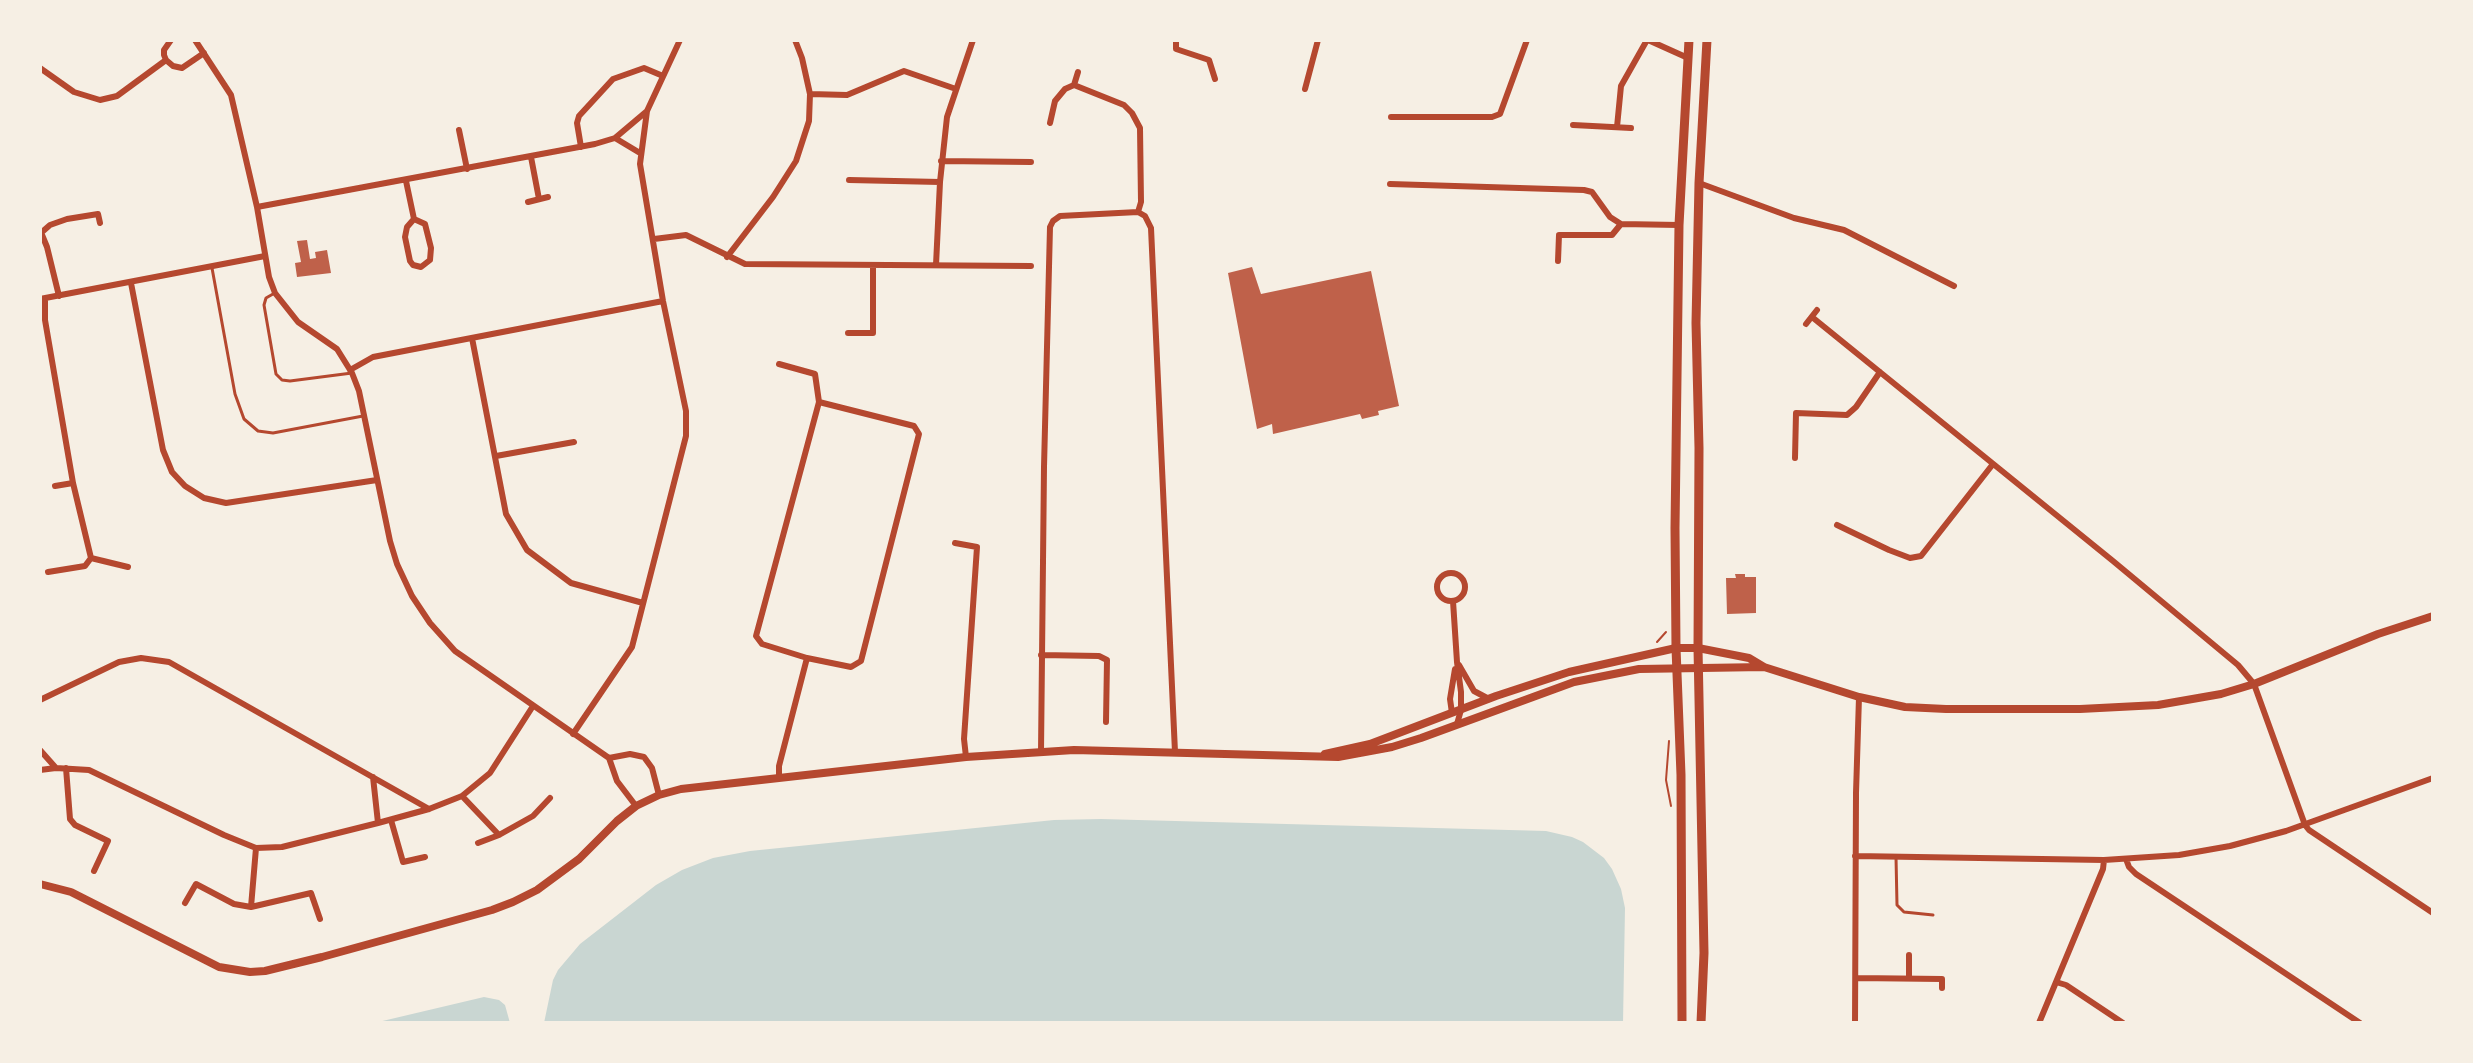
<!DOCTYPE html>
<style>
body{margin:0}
#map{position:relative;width:2473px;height:1063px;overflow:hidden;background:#f6efe4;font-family:"Noto Sans",sans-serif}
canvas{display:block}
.frame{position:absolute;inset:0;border:42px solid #f6efe4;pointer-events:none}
</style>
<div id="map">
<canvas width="2473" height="1063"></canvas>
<div class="frame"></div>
</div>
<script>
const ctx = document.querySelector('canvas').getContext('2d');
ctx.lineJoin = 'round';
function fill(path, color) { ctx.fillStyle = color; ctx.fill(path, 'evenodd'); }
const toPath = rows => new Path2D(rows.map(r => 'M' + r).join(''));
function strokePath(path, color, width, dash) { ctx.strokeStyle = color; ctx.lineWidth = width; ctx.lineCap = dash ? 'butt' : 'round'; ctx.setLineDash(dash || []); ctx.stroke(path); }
fill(toPath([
 [1101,819,1546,831,1572,837,1583,842,1604,858,1612,869,1621,889,1625,908,1623,1023,544,1023,553,980,558,970,580,944,656,885,682,870,713,858,750,851,1054,820],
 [484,997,499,1000,505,1005,510,1023,374,1023]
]), '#c9d6d2');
fill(toPath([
 [307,240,310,259,316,258,315,252,327,250,331,273,297,277,295,263,301,262,297,241],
 [1252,267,1261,294,1371,271,1399,406,1378,411,1379,415,1362,419,1360,414,1273,434,1272,424,1257,429,1228,273],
 [1735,574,1745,574,1745,577,1756,577,1756,613,1727,614,1726,578,1736,578]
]), '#bf614a');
strokePath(toPath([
 [1657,642,1666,632],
 [1669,741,1666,780,1671,806]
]), '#b5482f', 2);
strokePath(toPath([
 [212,268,235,394,244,419,258,431,273,433,363,416],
 [273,294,266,298,264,305,276,374,282,380,290,381,352,373],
 [1896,857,1897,905,1904,912,1933,915]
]), '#b5482f', 3);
strokePath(toPath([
 [171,40,164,50,164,55,166,60,173,66,182,68,204,53],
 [195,40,231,95,257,207,269,277,275,293,298,322,337,349,352,373,359,391,390,541,397,564,412,596,430,623,455,651,609,758,617,781,636,806],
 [1176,40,1176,49,1209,60,1215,79],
 [1648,40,1688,58],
 [40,68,74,92,100,100,117,96,166,60],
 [1074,85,1078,72],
 [1305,89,1318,40],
 [810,94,847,95,904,71,956,89],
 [1391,117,1492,117,1500,114,1527,40],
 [1050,123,1055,101,1065,89,1074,85,1124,105,1132,113,1140,128,1141,202,1138,212],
 [1573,125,1631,128],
 [1617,127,1621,86,1647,40],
 [459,130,467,169],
 [615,138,640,153],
 [581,147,577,123,579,116,613,79,644,68,663,76],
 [531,157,539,199],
 [941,161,1031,162],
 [849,180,940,182],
 [406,181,414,219],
 [1699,183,1794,218,1844,230,1954,286],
 [1390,184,1584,190,1592,192,1610,217,1621,224,1679,225],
 [528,202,548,197],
 [257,207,595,144,615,138,647,111],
 [414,219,425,224,431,248,430,260,421,267,413,265,410,261,405,237,407,227,414,219],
 [40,230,47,247,59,296],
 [42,232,50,225,67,219,98,214,100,223],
 [654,239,686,235,745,264,1031,266],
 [727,257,773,197,796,161,809,121,810,94,802,58,795,40],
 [1558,261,1559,235,1612,235,1621,224],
 [936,265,940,182,947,117,973,40],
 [131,283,163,450,172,472,185,486,204,498,226,503,377,480],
 [40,299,265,256],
 [45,299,45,320,73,483,91,558,85,566,48,572],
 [1812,317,2113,561,2238,665,2254,684,2305,825,2309,830,2433,913],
 [1806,324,1817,310],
 [848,333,873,333,873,265],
 [472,338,506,514,527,550,571,583,643,603],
 [779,364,815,374,819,402],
 [350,370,373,357,663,301],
 [496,456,574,442],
 [1795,458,1796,413,1847,415,1856,407,1880,372],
 [55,486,73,483],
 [1837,525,1889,550,1910,558,1921,556,1993,464],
 [955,543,977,547,964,739,966,757],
 [91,558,128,567],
 '1437 587a14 14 0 1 1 28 0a14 14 0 1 1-28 0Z',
 [1453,601,1457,662,1461,692,1461,710,1457,724],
 [1041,655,1099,656,1107,660,1106,722],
 [1459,665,1474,691,1489,699],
 [40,700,119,662,141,658,169,662,429,809],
 [1452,713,1450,699,1455,669],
 [573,734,632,647,686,436,686,411,663,301,640,164,647,111,680,40],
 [40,750,56,768],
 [1041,752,1044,467,1050,227,1053,221,1060,216,1138,212,1145,216,1151,228,1175,752],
 [609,758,630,754,644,757,652,768,659,795],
 [66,768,70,819,75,825,108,841,94,871],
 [40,770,56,768,89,770,224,835,256,848,282,847,378,823,429,809,462,796,490,773,533,706],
 [373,777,378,823],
 [779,778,779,766,807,658,851,667,861,661,919,434,914,426,819,402,756,636,762,644,807,658],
 [462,796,499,835,533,816,550,798],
 [391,820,403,862,425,857],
 [478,843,499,835],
 [1855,856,2104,860,2179,855,2230,846,2286,831,2433,778],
 [2126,859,2129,867,2136,874,2360,1023],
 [185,903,196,884,234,904,251,907,311,893,320,919],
 [251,907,256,848],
 [1909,977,1909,955],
 [1856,978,1942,979,1942,988],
 [2056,982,2066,985,2123,1023],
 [1855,1023,1856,793,1859,697],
 [2039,1023,2103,869,2104,860]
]), '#b5482f', 6);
strokePath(toPath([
 [1325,754,1370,744,1496,696,1569,672,1676,648,1698,648,1749,658,1764,667,1859,697,1905,707,1946,709,2080,709,2158,705,2221,694,2254,684,2378,634,2433,616],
 [40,884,71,892,219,967,250,972,265,971,322,957,492,910,513,902,537,890,579,859,617,821,636,806,659,795,681,789,966,757,1074,750,1338,757,1392,747,1421,738,1574,682,1639,669,1764,667]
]), '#b5482f', 8);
strokePath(toPath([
 [1682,1023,1681,775,1676,648,1675,528,1679,225,1689,40],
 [1701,1023,1704,953,1698,648,1699,448,1696,323,1699,183,1707,40]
]), '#b5482f', 9);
</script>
